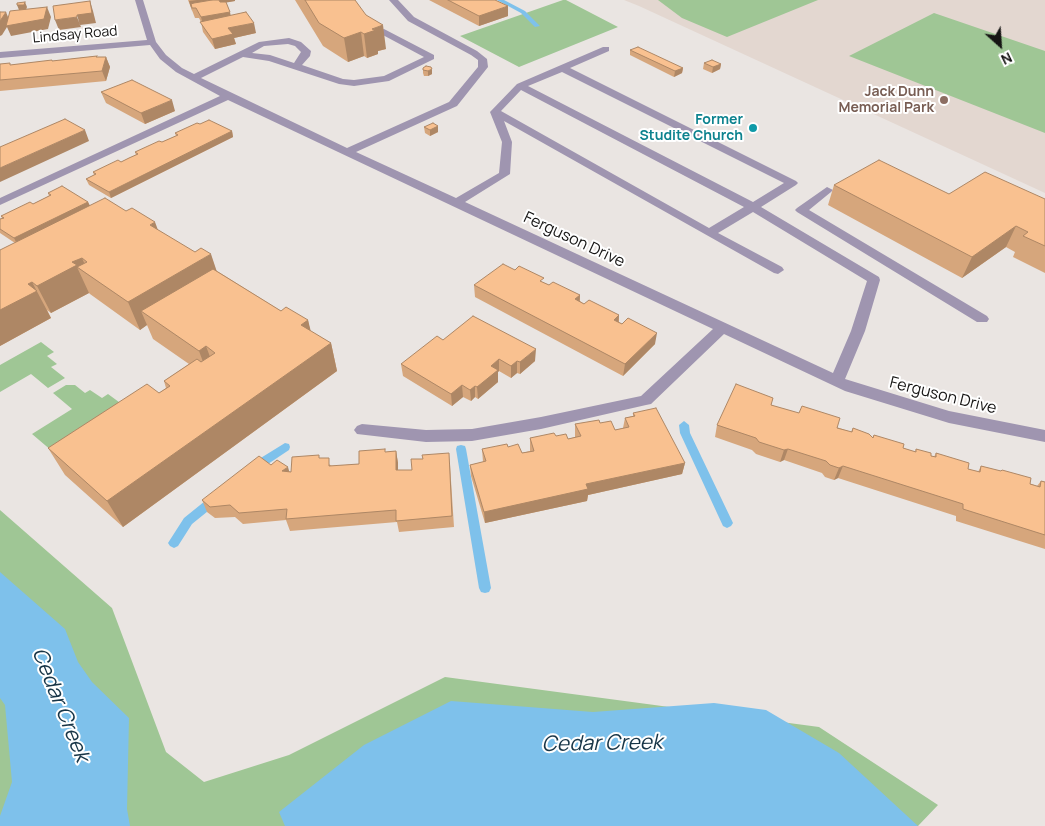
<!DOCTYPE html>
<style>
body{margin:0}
#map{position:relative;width:1045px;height:826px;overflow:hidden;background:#eae5e2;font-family:Manrope,sans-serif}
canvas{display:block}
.north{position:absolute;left:975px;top:20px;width:50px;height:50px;-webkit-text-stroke:4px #fff;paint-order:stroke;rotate:154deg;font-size:14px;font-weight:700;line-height:20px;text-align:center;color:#161514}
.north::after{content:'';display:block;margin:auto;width:18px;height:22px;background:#161514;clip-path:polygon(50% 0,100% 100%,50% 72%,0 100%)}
</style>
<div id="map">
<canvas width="1045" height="826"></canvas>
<div class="north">N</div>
</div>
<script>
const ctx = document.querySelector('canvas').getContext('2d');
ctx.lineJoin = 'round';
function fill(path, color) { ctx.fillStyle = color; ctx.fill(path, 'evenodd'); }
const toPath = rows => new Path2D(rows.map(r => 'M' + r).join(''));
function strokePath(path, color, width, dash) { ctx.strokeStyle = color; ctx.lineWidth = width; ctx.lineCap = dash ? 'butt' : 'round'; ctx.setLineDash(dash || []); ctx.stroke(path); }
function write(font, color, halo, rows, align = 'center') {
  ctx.font = font + ' Manrope,sans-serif'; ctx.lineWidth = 4; ctx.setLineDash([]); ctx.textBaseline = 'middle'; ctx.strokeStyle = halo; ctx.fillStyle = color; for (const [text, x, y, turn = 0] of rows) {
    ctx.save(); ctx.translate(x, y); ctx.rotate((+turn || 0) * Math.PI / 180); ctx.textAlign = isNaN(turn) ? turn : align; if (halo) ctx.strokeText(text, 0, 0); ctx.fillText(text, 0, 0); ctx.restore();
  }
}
fill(toPath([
 [624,0,1045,0,1045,193,639,6]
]), '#e3d7d0');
fill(toPath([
 [563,0,566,0,618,27,519,67,460,36],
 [658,0,818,0,727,37,682,18],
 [934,13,1045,51,1045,133,849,56],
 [41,342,54,352,47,356,57,364,51,367,65,378,48,388,31,374,0,392,0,365],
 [66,385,75,385,85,393,90,390,102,398,108,394,123,405,52,451,32,434,72,409,53,393],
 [0,510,112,608,166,752,204,782,289,755,445,677,819,727,938,805,918,826,0,826]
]), '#9fc695');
fill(toPath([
 [0,572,65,629,78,662,92,682,129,718,127,809,130,826,0,826,0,816,12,782,5,705,0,698],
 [451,701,593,712,714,703,766,710,839,753,918,826,285,826,279,812,364,745]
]), '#7ec1eb');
fill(toPath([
 [497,0,504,0,525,11,540,26,535,27,521,13,497,0],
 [684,421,689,425,690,433,733,523,731,526,727,528,723,526,680,433,679,425,684,421],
 [285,443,289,444,290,447,289,450,259,470,251,470,250,467,251,464,285,443],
 [461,445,465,446,466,449,491,588,489,592,485,593,481,592,479,588,456,449,457,446,461,445],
 [214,496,218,497,219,500,218,503,192,524,178,546,174,548,170,546,168,543,184,518,210,497,214,496]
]), '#7ec1eb');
fill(toPath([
 [135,0,143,0,156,42,166,55,182,68,194,74,259,42,289,38,301,42,311,51,310,56,302,65,343,79,354,80,384,76,424,57,381,34,381,30,384,29,434,55,434,59,389,81,354,86,339,84,269,61,243,57,201,78,347,148,449,102,478,67,478,60,471,55,408,21,389,0,398,0,414,17,477,51,487,59,488,67,457,106,356,152,456,198,499,173,502,142,490,112,517,84,603,47,609,47,609,51,570,68,796,181,798,183,796,185,761,207,879,277,880,280,865,331,845,379,949,411,1045,430,1045,442,949,423,845,391,724,334,651,404,646,405,541,429,472,441,426,442,357,434,354,430,357,426,362,424,426,430,472,429,541,417,641,396,713,329,228,100,0,205,0,198,220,96,176,72,160,59,150,45,0,58,0,52,147,40,135,0],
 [288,44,295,46,301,52,294,63,270,55,252,53,264,46,288,44],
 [562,72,784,183,753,202,528,86,562,72],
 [521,90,744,207,709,228,501,111,521,90],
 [504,121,774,273,778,274,784,270,782,267,718,233,753,212,867,281,851,331,833,373,465,202,510,174,512,142,504,121],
 [827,187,833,190,831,192,809,210,987,316,989,319,987,322,977,322,797,212,795,210,797,208,827,187]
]), '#9f95b0');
fill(toPath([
 [188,0,235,0,235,1,226,2,230,16,256,33,234,38,236,44,215,49,203,32,201,22,199,18,195,18],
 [295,0,355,0,386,49,378,51,378,54,367,58,364,56,348,62,323,46],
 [429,0,495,0,508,16,479,26],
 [630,50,683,68,682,73,674,77,630,55],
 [97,56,97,57,106,57,110,67,106,81,0,91,0,64,11,65,53,61],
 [704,63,721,64,720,69,712,73,703,69],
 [426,66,432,74,428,76,424,76,423,73,423,68],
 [101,92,175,111,145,124,106,103],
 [200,124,232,131,233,137,111,198,89,185,86,179,94,175,93,172,121,162,136,155,135,152,162,142,176,136,175,133],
 [438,126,438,132,430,136,425,133,424,127],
 [834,185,949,194,1045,199,1045,273,1013,257,1015,252,1006,247,962,278,828,205],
 [48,193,88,202,90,206,158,230,217,271,281,311,308,320,310,331,331,343,337,371,123,527,65,475,48,448,159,393,166,388,164,381,189,364,153,339,147,325,140,330,90,294,89,293,51,313,47,310,51,318,0,346,15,243,0,233,0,219,2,218,1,216,33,204,49,196],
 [515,270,549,285,580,295,580,301,584,304,619,315,619,322,655,344,623,376,475,297,474,285],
 [443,340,535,361,520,374,517,373,511,378,499,371,498,372,498,382,478,399,475,397,471,401,463,397,452,406,403,376,401,364],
 [773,398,771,405,851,432,853,428,872,438,874,435,903,448,915,452,916,449,934,457,936,453,968,469,978,472,981,466,1037,486,1041,481,1045,482,1045,549,956,521,956,516,838,478,834,480,825,477,822,473,784,460,780,462,756,454,752,450,715,437,717,425],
 [633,413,685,463,682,474,588,495,587,501,485,523,471,476,470,465,483,462,482,449,508,447,522,453,530,451,530,438,556,436,568,439,575,437,575,424,600,423,615,430,623,428,625,418,633,416],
 [396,451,398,463,398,470,412,470,450,465,454,527,399,532,397,522,290,531,286,520,243,524,235,517,215,518,207,512,202,500,271,465,291,472,319,455,319,458,332,466,359,464,386,452]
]), '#d6a67c');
fill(toPath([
 [197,0,235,0,235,1,196,8,191,4,192,11,189,1],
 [90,1,93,11,96,23,80,25,77,15],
 [25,2,27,7,26,10,19,10,17,5],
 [508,6,508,16,479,26,479,16],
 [47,7,51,17,48,29,11,36,7,27,2,35,0,36,0,21,6,12,10,22],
 [230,12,232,22,203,25,201,17],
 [77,17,81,27,59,30,55,20],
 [254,23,256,33,234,38,236,44,215,49,212,39,228,28],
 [383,25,386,49,378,51,378,54,367,58,364,34,372,29],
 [361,32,364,56,348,62,344,38],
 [106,57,110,67,106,81,102,71],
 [721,64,720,69,712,73,713,67],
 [683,68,682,73,674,77,675,71],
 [432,69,432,74,428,76,428,71],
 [172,100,175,111,145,124,141,113],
 [438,126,438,132,430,136,430,130],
 [85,130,89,141,0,182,0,168],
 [232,131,233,137,111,198,109,192],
 [88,202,91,208,17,244,14,238],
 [155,222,165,249,150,225],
 [1016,226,1006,247,962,278,972,257],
 [211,254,220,281,141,311,147,325,140,330,128,302],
 [82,258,90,276,77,267,89,293,51,313,37,286,72,262],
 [32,282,51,318,0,346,0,310,28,284],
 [580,295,579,307,575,299],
 [619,315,618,327,614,320],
 [308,320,315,348,301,325],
 [657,333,655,344,623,376,625,364],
 [331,343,337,371,123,527,107,501],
 [206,346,216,373,209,378,199,351],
 [536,349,535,361,520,374,520,362],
 [499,359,499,371,498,372,498,382,478,399,477,387,491,366],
 [517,361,517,373,511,378,511,366],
 [462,385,463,397,452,406,451,394],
 [475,386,475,397,471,401,470,390],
 [788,449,784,460,780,462,784,450],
 [396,451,398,463,398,482,396,470],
 [685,463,682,474,588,495,587,501,485,523,484,512,586,484],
 [843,466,838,478,834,480,839,468],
 [288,467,291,478,282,471]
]), '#ae8765');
const building = toPath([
 [212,0,219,0,220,2,226,2,230,12,201,17,196,8,192,8,191,4,194,3,212,0],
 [305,0,355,0,366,15,383,25,372,29,376,30,364,34,361,32,344,38,319,23,305,0],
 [448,0,495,0,508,6,479,16,448,0],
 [90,1,92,13,77,15,77,17,55,20,53,6,90,1],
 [25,2,24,5,17,5,17,3,25,2],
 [47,7,44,19,6,26,10,11,47,7],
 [0,12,6,12,0,21,0,12],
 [246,12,254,23,228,28,233,34,212,39,200,22,246,12],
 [638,47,683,68,675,71,630,50,638,47],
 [97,56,96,57,106,57,102,71,0,80,0,64,10,63,10,65,52,60,52,61,97,56],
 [712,60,721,64,713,67,704,63,712,60],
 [426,66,431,67,432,69,428,71,423,70,423,68,426,66],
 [132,80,172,100,141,113,101,92,132,80],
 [65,119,85,130,0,168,0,147,65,119],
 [209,120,232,131,109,192,86,179,96,174,93,172,118,160,121,162,129,158,138,154,135,152,159,141,162,142,178,135,175,133,197,123,200,124,209,120],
 [433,123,438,126,430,130,424,127,433,123],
 [879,160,949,194,985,172,1045,199,1045,246,1023,236,1028,232,1016,226,972,257,834,185,879,160],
 [62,186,88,202,14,238,0,229,0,219,4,218,1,216,30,202,33,204,51,195,48,193,62,186],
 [105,198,126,211,132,208,155,222,150,225,195,252,201,248,211,254,128,302,77,267,87,262,82,258,72,262,77,265,37,286,32,282,28,284,37,291,0,310,0,250,105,198],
 [503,264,515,270,519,266,544,278,540,281,549,285,553,282,580,295,575,299,584,304,589,300,619,315,614,320,622,324,628,318,657,333,625,364,474,285,503,264],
 [213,269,281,311,286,307,308,320,301,325,331,343,107,501,48,448,147,384,159,393,170,386,164,381,197,359,201,362,215,353,206,346,199,351,141,311,213,269],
 [473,316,536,349,520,362,517,361,511,366,499,359,491,366,498,370,477,387,475,386,470,390,462,385,451,394,401,364,437,336,443,340,473,316],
 [736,384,773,398,771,405,799,413,802,406,840,418,837,428,852,432,853,428,869,434,873,438,874,435,904,444,903,448,916,452,916,449,931,453,931,456,936,457,936,453,969,463,968,469,980,472,981,466,1001,471,1002,470,1031,478,1030,484,1040,487,1041,481,1045,482,1045,535,963,509,963,504,843,466,839,468,830,465,826,461,788,449,784,450,759,442,756,438,717,425,736,384],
 [656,408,685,463,586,484,588,489,484,512,470,465,486,461,482,449,507,444,508,447,518,444,522,453,534,451,530,438,554,433,556,436,566,434,568,439,581,436,575,424,599,420,600,423,611,421,615,430,629,427,625,418,635,416,633,413,656,408],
 [385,449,385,452,396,451,396,470,412,470,411,459,423,459,422,455,449,453,452,516,396,521,396,510,286,519,287,509,239,513,230,505,210,507,202,500,259,456,271,465,277,460,288,467,282,471,291,472,292,457,319,455,319,458,329,458,329,466,359,464,359,451,385,449]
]);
fill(building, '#f9c190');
strokePath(building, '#ae8765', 1);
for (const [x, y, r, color] of [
 [944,100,5,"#8d6e63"],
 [753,128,5,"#0f9aa8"]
]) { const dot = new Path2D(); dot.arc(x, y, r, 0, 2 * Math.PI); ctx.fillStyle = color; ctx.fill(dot); strokePath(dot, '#fff', 2); }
write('14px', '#161514', '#fff', [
 ["Lindsay Road",75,35,-5]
]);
write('bold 14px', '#785e54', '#fff', [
 ["Jack Dunn",934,92],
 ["Memorial Park",934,108]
], 'right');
write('bold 14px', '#0d838f', '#fff', [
 ["Former",743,120],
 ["Studite Church",743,136]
], 'right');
write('16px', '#161514', '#fff', [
 ["Ferguson Drive",574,240,25],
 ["Ferguson Drive",943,396,14]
]);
write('italic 21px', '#173547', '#fff', [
 ["Cedar Creek",60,705,68],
 ["Cedar Creek",602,744,-1]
]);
</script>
